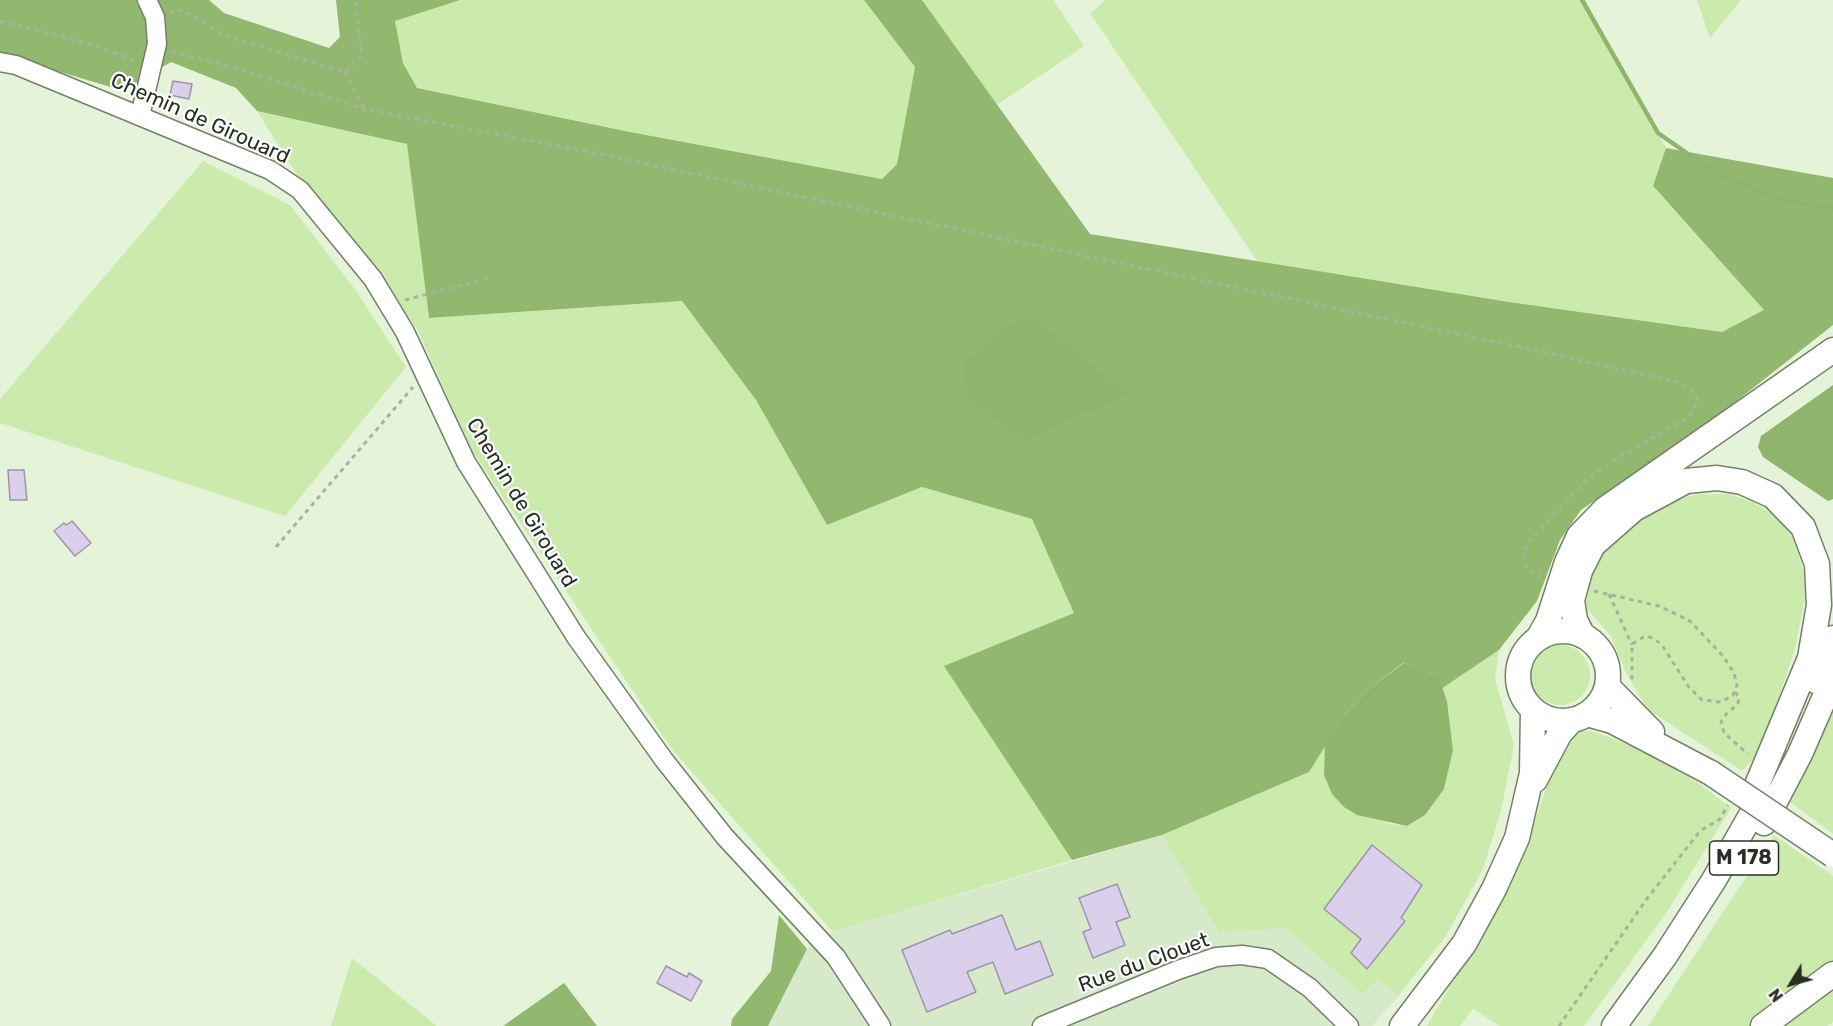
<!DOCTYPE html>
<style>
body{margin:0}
#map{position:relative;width:1833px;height:1026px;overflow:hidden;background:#e5f4d9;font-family:Rubik,sans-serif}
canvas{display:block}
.north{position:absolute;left:1761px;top:954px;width:60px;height:60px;-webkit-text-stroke:4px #fff;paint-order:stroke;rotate:233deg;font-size:16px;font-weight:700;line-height:24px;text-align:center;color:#292f25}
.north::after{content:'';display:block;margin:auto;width:21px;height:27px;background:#292f25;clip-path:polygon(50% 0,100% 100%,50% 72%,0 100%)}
</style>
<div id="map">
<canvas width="1833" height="1026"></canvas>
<div class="north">N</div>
</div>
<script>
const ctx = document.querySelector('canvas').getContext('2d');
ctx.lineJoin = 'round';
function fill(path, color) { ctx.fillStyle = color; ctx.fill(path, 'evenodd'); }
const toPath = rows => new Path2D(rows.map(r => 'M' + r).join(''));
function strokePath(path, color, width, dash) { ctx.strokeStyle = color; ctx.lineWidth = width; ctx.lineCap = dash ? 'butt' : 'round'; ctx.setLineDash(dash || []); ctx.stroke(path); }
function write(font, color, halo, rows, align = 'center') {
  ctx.font = font + ' Rubik,sans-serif'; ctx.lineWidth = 4.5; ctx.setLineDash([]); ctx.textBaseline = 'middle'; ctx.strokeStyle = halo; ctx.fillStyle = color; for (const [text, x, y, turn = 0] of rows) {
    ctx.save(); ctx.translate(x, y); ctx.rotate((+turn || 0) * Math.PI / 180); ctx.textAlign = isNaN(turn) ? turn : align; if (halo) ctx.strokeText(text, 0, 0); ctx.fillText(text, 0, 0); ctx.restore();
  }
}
fill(toPath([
 [1162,835,1219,933,1285,928,1362,994,1378,979,1398,996,1372,1026,768,1026,807,949,833,932]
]), '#d6e9c8');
fill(toPath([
 [460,0,864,0,915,67,897,164,882,179,630,132,417,88,403,63,395,20],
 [922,0,1053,0,1084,46,997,105],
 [1106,0,1585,0,1666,148,1653,187,1765,311,1722,332,1509,302,1258,262,1090,13],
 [1697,0,1741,0,1710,38],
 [257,111,407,144,429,318,682,301,756,400,827,525,922,487,1032,519,1074,613,945,666,1072,860,833,932,671,748,473,452,416,327,296,173],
 [203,161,290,205,354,288,406,367,285,516,0,423,0,399],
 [1697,494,1728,494,1751,501,1777,517,1794,541,1804,572,1805,598,1795,649,1760,753,1742,771,1647,709,1626,673,1611,636,1587,609,1586,593,1590,572,1603,549,1636,521,1664,504],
 '1530 675a30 30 0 1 1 60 0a30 30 0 1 1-60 0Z',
 [1499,650,1495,679,1514,745,1501,811,1483,869,1446,936,1398,996,1378,979,1362,994,1285,928,1219,933,1162,835,1309,772,1325,745,1324,775,1332,794,1344,807,1357,815,1370,817,1390,824,1408,826,1425,815,1444,789,1453,750,1447,701,1441,689],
 [1833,707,1833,834,1790,802],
 [1582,731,1591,731,1614,739,1653,756,1701,785,1731,808,1667,912,1584,1026,1500,1026,1473,1009,1460,1026,1427,1026,1454,979,1484,934,1508,889,1528,841,1553,768,1569,739],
 [1774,835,1833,876,1833,1022,1827,1026,1648,1026],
 [352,958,437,1026,331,1026]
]), '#caebac');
fill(toPath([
 [0,0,209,0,224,13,329,48,340,37,336,0,460,0,395,21,403,63,417,88,630,132,882,179,897,164,915,67,864,0,922,0,1090,234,1509,302,1722,332,1764,310,1653,186,1666,148,1833,178,1833,325,1729,407,1581,510,1560,540,1537,601,1499,650,1441,689,1438,676,1403,663,1369,689,1346,713,1309,772,1162,835,1072,860,944,666,1074,613,1032,519,922,487,827,525,756,400,682,301,429,318,407,144,257,111,236,88,171,62,134,84,114,88,0,54],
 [779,915,807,949,768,1026,731,1026,732,1019,771,971],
 [564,983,597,1026,503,1026]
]), '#92b76f');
fill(toPath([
 [1036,319,1127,394,1024,441,968,398,964,363,1011,323],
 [1833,385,1833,499,1828,501,1763,457,1758,447,1761,436],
 [1404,663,1438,676,1447,701,1453,750,1444,789,1425,815,1407,826,1357,815,1344,807,1332,794,1324,775,1325,745,1346,713,1369,689]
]), '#8fb46c');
strokePath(toPath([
 [1582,0,1658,133,1717,174,1785,201,1833,208]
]), '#8fb46c', 4.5);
const building = toPath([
 [173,81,192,84,189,99,170,95,173,81],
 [8,470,24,470,27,500,10,500,8,470],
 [72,521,91,543,75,556,54,531,64,523,66,525,72,521],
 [1372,845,1422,885,1401,918,1405,921,1367,969,1351,953,1361,939,1324,909,1372,845],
 [1117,884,1130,917,1116,922,1125,945,1093,958,1083,932,1091,929,1079,898,1117,884],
 [1002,915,1016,950,1040,941,1053,975,1005,994,993,962,967,972,976,992,927,1012,902,950,950,930,952,934,1002,915],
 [666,966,687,977,689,973,702,981,691,1001,657,983,666,966]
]);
fill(building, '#dbd0eb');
strokePath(building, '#9f94ae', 1.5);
const minor = toPath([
 [0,62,16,65,270,170,300,190,373,279,405,332,466,462,576,637,664,760,725,837,836,957,881,1026],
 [140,116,157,44,155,17,147,0],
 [1042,1026,1178,970,1216,957,1242,955,1268,959,1310,988,1349,1026]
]);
const major = toPath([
 '1518 676a45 45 0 1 1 90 0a45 45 0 1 1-90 0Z',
 [1583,636,1575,620,1572,600,1580,571,1593,545,1634,509,1686,481,1717,478,1742,482,1773,496,1803,527,1817,564,1819,605,1810,658,1757,785,1754,810],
 [1539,637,1548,621,1567,562,1579,536,1605,509,1833,350],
 [1816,681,1833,638],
 [1607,686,1652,732],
 [1587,714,1612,721,1711,773],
 [1535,780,1560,733,1572,720],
 [1764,823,1800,754,1833,678],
 [1402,1026,1464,944,1494,889,1517,838,1532,773,1533,710],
 [1614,1026,1665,956,1714,880,1762,796],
 [1763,1026,1833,974]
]);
strokePath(minor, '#748169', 21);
strokePath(major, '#748169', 27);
strokePath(toPath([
 [170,13,184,10,225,36,345,72,362,55,355,0],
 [0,21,87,43,136,61],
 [172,52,228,66,364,109,580,150,1520,347,1678,382,1691,388,1698,401,1689,417,1616,459,1587,479,1528,543,1524,552,1524,561,1529,569,1541,576],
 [345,72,364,108],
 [405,300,492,277],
 [276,547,413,387],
 [1594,591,1659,606,1690,621,1723,656,1734,673,1737,685,1733,695,1721,702,1702,700,1688,686,1662,645,1653,638,1645,636,1632,644,1632,683],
 [1609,594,1632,645],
 [1735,692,1739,697,1738,704,1727,713,1721,722,1724,733,1748,754],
 [1559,1026,1646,900,1700,831,1720,819,1728,805]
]), '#a7b39d', 3, [4.5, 4.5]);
strokePath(minor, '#fff', 18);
strokePath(major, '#fff', 24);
const majorBridge = toPath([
 [1711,773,1833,855]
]);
strokePath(majorBridge, '#748169', 27, []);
strokePath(majorBridge, '#fff', 24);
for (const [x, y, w] of [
 [1744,858,69]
]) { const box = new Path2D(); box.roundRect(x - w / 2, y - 17, w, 34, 4.5); ctx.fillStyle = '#fff'; ctx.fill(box); strokePath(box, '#292f25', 1.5); }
write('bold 20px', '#292f25', null, [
 ["M 178",1744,858]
]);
write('21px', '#292f25', '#fff', [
 ["Chemin de Girouard",200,119,24],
 ["Chemin de Girouard",521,503,59],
 ["Rue du Clouet",1144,963,-20]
]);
</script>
